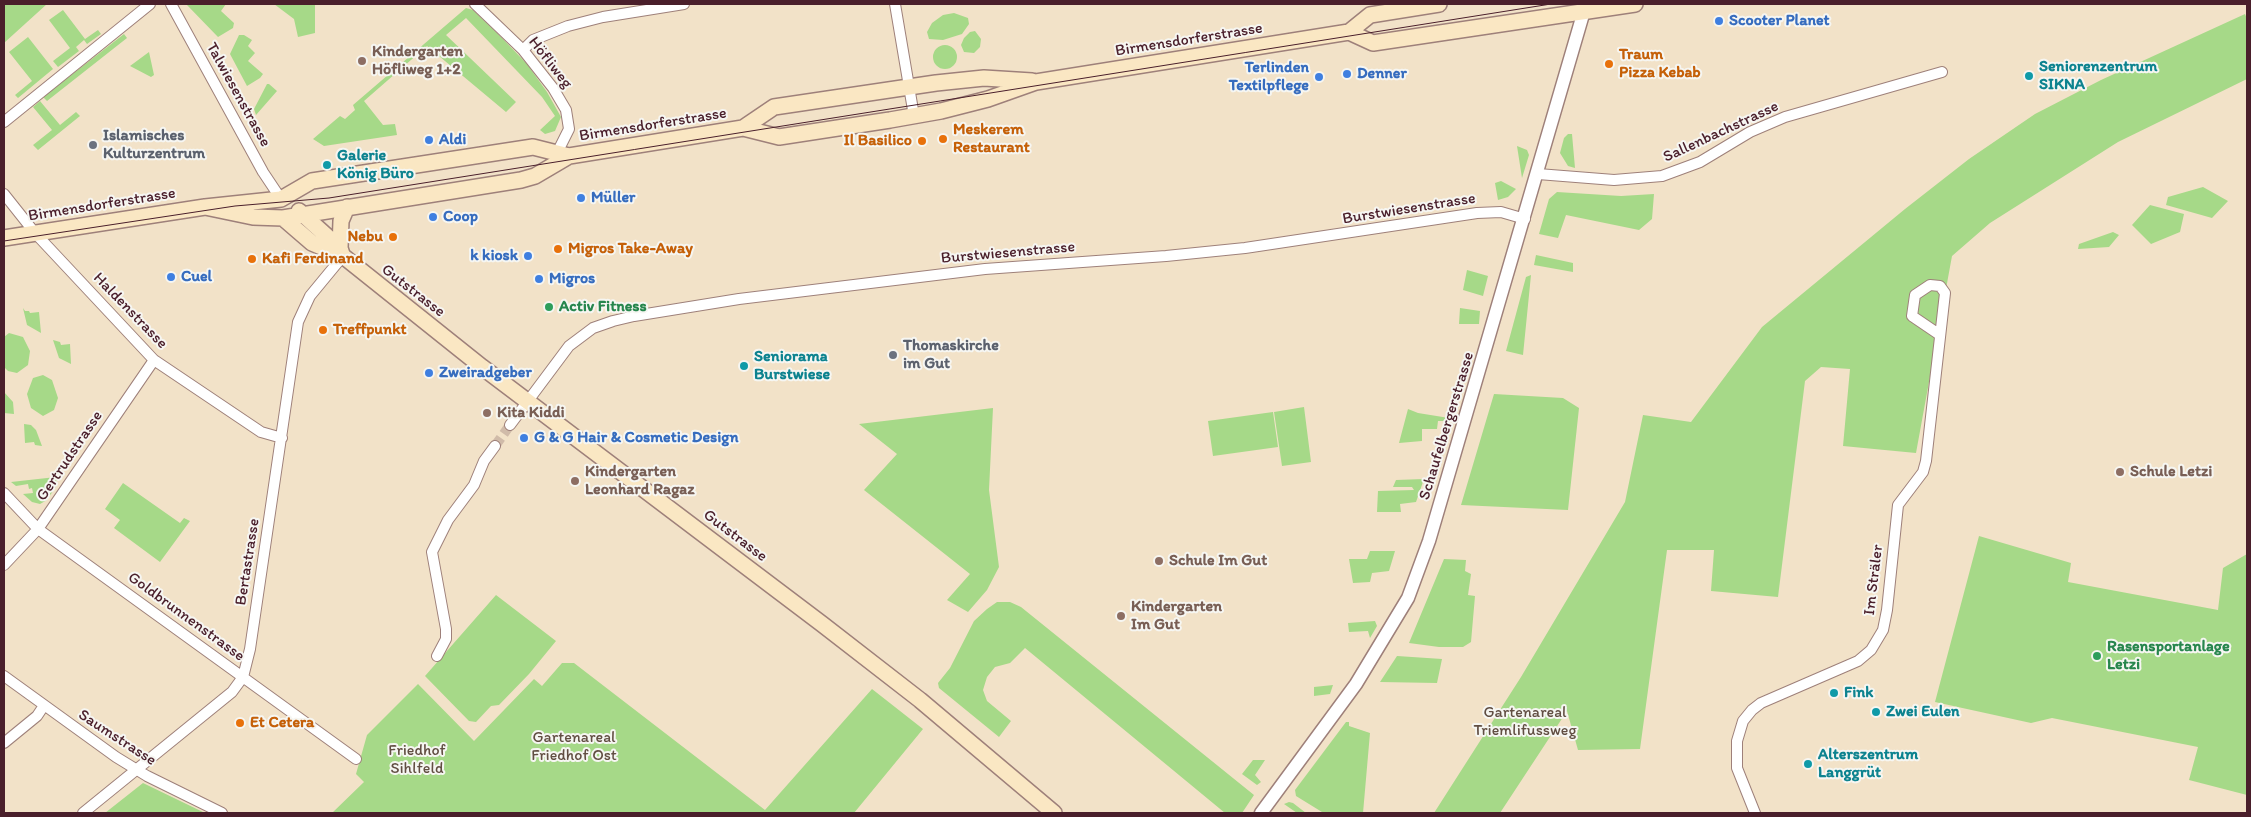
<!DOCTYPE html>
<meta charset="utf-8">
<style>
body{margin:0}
#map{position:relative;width:2251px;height:817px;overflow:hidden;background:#f2e2c8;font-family:Itim,sans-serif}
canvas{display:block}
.frame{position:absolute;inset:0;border:5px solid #4a1f2b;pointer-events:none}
</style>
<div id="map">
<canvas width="2251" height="817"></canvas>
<div class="frame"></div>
</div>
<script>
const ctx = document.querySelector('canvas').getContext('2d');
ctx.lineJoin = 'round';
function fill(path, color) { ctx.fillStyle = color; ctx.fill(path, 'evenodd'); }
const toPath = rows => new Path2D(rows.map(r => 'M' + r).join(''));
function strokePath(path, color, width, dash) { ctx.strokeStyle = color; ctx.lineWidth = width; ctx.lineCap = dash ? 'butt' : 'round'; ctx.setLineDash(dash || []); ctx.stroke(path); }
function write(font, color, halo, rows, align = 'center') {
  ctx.font = font + ' Itim,sans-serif'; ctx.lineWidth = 4; ctx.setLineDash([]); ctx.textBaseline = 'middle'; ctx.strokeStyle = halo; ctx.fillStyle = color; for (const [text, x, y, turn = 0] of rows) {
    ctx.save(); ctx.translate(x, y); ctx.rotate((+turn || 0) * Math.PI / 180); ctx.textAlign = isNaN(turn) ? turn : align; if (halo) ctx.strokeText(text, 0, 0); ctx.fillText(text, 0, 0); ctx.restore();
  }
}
fill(toPath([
 [4,4,47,4,4,43],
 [186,4,226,4,221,11,234,23,233,28,218,37],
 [274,4,315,4,315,33,298,37,294,19],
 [466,8,473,10,501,37,527,64,547,92,561,117,555,131,545,134,540,130,555,116,542,97,466,18,446,35,516,102,506,112,427,46,364,101,383,125,395,124,397,135,324,146,313,139,340,116,345,119,355,110,353,105],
 [63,10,85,39,98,30,101,34,87,44,84,40,76,47,79,51,58,67,53,61,70,48,49,20],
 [954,13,968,18,969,24,962,34,943,40,929,39,927,32,932,23,943,15],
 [2245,14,2247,19,2247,79,2118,142,1990,223,1952,256,1916,453,1843,446,1850,369,1821,367,1805,381,1778,597,1711,591,1714,550,1667,550,1640,749,1578,750,1567,711,1500,813,1434,813,1521,677,1625,502,1643,415,1691,422,1762,327,1905,209,1969,159,2035,114,2101,80],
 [975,31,981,39,980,47,974,53,964,52,961,45,964,38,970,32],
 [124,34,127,38,47,101,43,97],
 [239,35,244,35,252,40,248,46,255,53,248,61,263,74,260,78,247,86,230,54],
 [28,37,53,69,18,98,15,95,32,81,9,52],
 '933 57a12 12 0 1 1 24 0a12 12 0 1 1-24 0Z',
 [149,52,154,75,151,77,130,66],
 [267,84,269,84,277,91,256,115,254,109],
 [40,101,60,125,76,112,80,116,38,150,33,145,52,130,33,107],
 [1568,134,1572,134,1575,168,1568,166,1560,153,1564,138],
 [1517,146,1527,150,1529,155,1522,178],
 [1501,181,1516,189,1508,197,1498,200,1495,183],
 [2203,187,2228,201,2212,218,2166,205,2168,197],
 [1557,192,1621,196,1654,194,1652,219,1639,230,1566,215,1558,238,1539,234,1549,199],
 [2150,205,2184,214,2180,232,2151,244,2132,225],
 [2113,232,2119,235,2109,247,2078,249,2079,244],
 [1536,255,1573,263,1573,272,1534,265],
 [1467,270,1488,276,1483,296,1463,290],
 [1531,275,1523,355,1506,351,1526,277],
 [23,308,25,311,29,311,30,313,39,312,41,333,27,325],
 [1460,308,1480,311,1479,324,1459,324],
 [9,333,23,337,30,351,28,365,17,373,8,371,4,367,4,337],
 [53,340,60,342,61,345,70,344,71,364,59,358],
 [43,375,52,380,58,398,54,410,43,416,31,408,27,394,33,378],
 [4,392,13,402,14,414,4,413],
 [1494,394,1563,398,1579,408,1568,510,1461,505],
 [1304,407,1311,462,1282,466,1274,412],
 [993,408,989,490,999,567,987,590,968,612,947,600,970,574,864,490,897,454,859,424],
 [1408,409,1418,413,1449,418,1451,421,1438,421,1437,429,1422,429,1422,441,1399,443],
 [1273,412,1278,447,1213,456,1208,421],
 [24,424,31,425,36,430,42,446,35,445,34,442,25,443],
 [56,477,57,485,47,500,40,504,32,502,23,494,33,493,32,488,29,489,28,484,16,486,11,482],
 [1424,479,1416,502,1400,504,1401,512,1377,512,1378,491,1414,490,1412,487,1393,487,1396,480],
 [123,483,180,523,184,518,190,521,160,562,114,528,120,520,105,509],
 [1979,536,2071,563,2068,582,2218,610,2223,568,2247,554,2247,795,2189,780,2198,747,2052,718,2031,723,1935,702],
 [1370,551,1395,551,1389,571,1372,573,1370,582,1353,583,1349,559,1367,559],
 [1444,559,1466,560,1465,571,1471,574,1468,595,1475,596,1471,642,1463,647,1439,647,1409,643],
 [496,595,556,641,529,674,499,705,491,706,476,722,469,721,425,676],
 [997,602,1010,602,1021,607,1254,795,1242,813,1225,813,1025,648,1010,663,995,667,987,677,983,690,987,701,1011,721,999,737,939,688,938,683,950,668,974,621,987,609],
 [1375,621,1377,626,1370,638,1368,631,1349,632,1348,623],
 [1397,656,1442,659,1437,683,1380,682],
 [562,663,574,663,765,810,872,689,923,729,854,813,332,813,364,782,356,774,367,735,418,684,474,741,534,679,542,686],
 [1333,685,1330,694,1314,696,1314,687],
 [1346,722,1349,722,1349,726,1370,733,1363,813,1322,812,1296,796,1295,790],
 [1253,760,1265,760,1255,775,1261,782,1257,785,1242,774],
 [143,783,205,813,105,813],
 [1289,802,1293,803,1306,813,1297,813,1284,804]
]), '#a6d988');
strokePath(toPath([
 [495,446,510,425]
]), '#d0bba9', 10, [10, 5]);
const minor = toPath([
 [171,4,263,172,281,199],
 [475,4,523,50,553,88,566,110,569,129,557,153],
 [895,4,914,116],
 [523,50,533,40,568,26,603,17,684,4],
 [4,122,150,4],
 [1538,174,1614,180,1662,176,1700,162,1750,132,1785,117,1942,72],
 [4,194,35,233,154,360,261,432,282,438],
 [510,425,569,346,593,328,613,321,634,316,739,299,985,269,1166,256,1245,248,1477,213,1501,212,1525,219],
 [4,493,38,529,356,759],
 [4,565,38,529,154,360],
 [437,656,446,639,446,629,432,552,448,520,474,485,484,461,495,446],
 [4,676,116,757,147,776,222,813],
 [4,743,37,716,43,707],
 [83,813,232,692,243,677,250,649,298,322,310,296,343,256],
 [1755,813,1737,768,1737,741,1743,721,1752,710,1761,703,1858,661,1871,650,1883,630,1887,610,1898,505,1923,472,1926,461,1945,293,1940,286,1930,285,1915,295,1912,316,1940,335]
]);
const tertiary = toPath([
 [1261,813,1356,684,1408,598,1429,541,1584,11]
]);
const secondary = toPath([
 [1349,32,1373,43,1635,4],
 [743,128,774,107,936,83,984,78,1032,81],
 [205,207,253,217,283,218,521,180,535,176,569,156,743,128,779,137,890,120,941,111,988,99,1036,82,1349,32,1370,15,1439,4],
 [299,211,340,248,342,254],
 [283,218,312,243,343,256,482,367,822,624,920,700,1054,813],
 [4,238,205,207,281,199,312,181,533,147,569,156],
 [340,248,341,221,347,207]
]);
strokePath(minor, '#9e807a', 12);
strokePath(tertiary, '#9e807a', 15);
strokePath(secondary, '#9e807a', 18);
strokePath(minor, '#fff', 10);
strokePath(tertiary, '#fff', 12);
strokePath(secondary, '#fae7c3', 15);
strokePath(toPath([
 [4,241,235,206,329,198,1551,4]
]), '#4a1f2b', 1);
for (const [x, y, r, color] of [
 [1719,21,5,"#3f7fe0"],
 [362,61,5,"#8d6e63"],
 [1609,64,5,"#e8710a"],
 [1347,74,5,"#3f7fe0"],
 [2029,76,5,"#0f9aa8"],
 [1319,77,5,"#3f7fe0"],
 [943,139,5,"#e8710a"],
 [429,140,5,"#3f7fe0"],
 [922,141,5,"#e8710a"],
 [93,145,5,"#6b7280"],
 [327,165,5,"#0f9aa8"],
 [581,198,5,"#3f7fe0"],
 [433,217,5,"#3f7fe0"],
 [393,237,5,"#e8710a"],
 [558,249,5,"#e8710a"],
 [528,256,5,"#3f7fe0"],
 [252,259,5,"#e8710a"],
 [171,277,5,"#3f7fe0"],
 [539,279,5,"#3f7fe0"],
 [549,307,5,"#2e9e5b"],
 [323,330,5,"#e8710a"],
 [893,355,5,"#6b7280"],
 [744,366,5,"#0f9aa8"],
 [429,373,5,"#3f7fe0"],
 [487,413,5,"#8d6e63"],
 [524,438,5,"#3f7fe0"],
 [2120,472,5,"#8d6e63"],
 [575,481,5,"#8d6e63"],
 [1159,561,5,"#8d6e63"],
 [1121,616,5,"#8d6e63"],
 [2097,656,5,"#2e9e5b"],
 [1834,693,5,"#0f9aa8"],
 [1876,712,5,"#0f9aa8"],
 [240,723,5,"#e8710a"],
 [1808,764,5,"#0f9aa8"]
]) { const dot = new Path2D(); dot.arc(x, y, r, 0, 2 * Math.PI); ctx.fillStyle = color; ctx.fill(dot); strokePath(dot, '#f6f6f2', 2); }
write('bold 16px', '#366cbe', '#f6f6f2', [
 ["Scooter Planet",1729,21],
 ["Terlinden",1309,68,"right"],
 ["Textilpflege",1309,86,"right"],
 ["Denner",1357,74],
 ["Aldi",439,140],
 ["Müller",591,198],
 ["Coop",443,217],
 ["k kiosk",518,256,"right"],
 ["Cuel",181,277],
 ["Migros",549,279],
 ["Zweiradgeber",439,373],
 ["G & G Hair & Cosmetic Design",534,438]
], 'left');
write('16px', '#4a1f2b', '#f6f6f2', [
 ["Birmensdorferstrasse",1189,40,-9],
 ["Höfliweg",550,63,52],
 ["Talwiesenstrasse",238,95,61],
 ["Birmensdorferstrasse",653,125,-9],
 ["Sallenbachstrasse",1721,132,-25],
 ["Birmensdorferstrasse",102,205,-9],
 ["Burstwiesenstrasse",1409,209,-9],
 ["Burstwiesenstrasse",1008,253,-5],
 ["Gutstrasse",413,291,38],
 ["Haldenstrasse",130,311,46],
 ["Schaufelbergerstrasse",1447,426,-73],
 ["Gertrudstrasse",70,456,-56],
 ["Gutstrasse",735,536,37],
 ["Bertastrasse",248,562,-81],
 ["Im Sträler",1874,580,-83],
 ["Goldbrunnenstrasse",186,617,36],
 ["Saumstrasse",117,738,33]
]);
write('bold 16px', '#785e54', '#f6f6f2', [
 ["Kindergarten",372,52],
 ["Höfliweg 1+2",372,70],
 ["Kita Kiddi",497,413],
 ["Kindergarten",585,472],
 ["Leonhard Ragaz",585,490],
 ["Schule Letzi",2130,472],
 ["Schule Im Gut",1169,561],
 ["Kindergarten",1131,607],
 ["Im Gut",1131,625]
], 'left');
write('bold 16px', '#c56008', '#f6f6f2', [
 ["Traum",1619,55],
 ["Pizza Kebab",1619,73],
 ["Meskerem",953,130],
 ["Restaurant",953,148],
 ["Il Basilico",912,141,"right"],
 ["Nebu",383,237,"right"],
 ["Migros Take-Away",568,249],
 ["Kafi Ferdinand",262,259],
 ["Treffpunkt",333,330],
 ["Et Cetera",250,723]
], 'left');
write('bold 16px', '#0d838f', '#f6f6f2', [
 ["Seniorenzentrum",2039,67],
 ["SIKNA",2039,85],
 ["Galerie",337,156],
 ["König Büro",337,174],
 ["Seniorama",754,357],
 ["Burstwiese",754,375],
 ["Fink",1844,693],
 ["Zwei Eulen",1886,712],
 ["Alterszentrum",1818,755],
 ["Langgrüt",1818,773]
], 'left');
write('bold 16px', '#5b616d', '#f6f6f2', [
 ["Islamisches",103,136],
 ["Kulturzentrum",103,154],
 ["Thomaskirche",903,346],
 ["im Gut",903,364]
], 'left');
write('bold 16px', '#27864d', '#f6f6f2', [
 ["Activ Fitness",559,307],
 ["Rasensportanlage",2107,647],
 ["Letzi",2107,665]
], 'left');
write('16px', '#614e42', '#f6f6f2', [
 ["Gartenareal",1525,713],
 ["Triemlifussweg",1525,731],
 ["Gartenareal",574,738],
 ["Friedhof Ost",574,756],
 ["Friedhof",417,751],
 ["Sihlfeld",417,769]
]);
</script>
